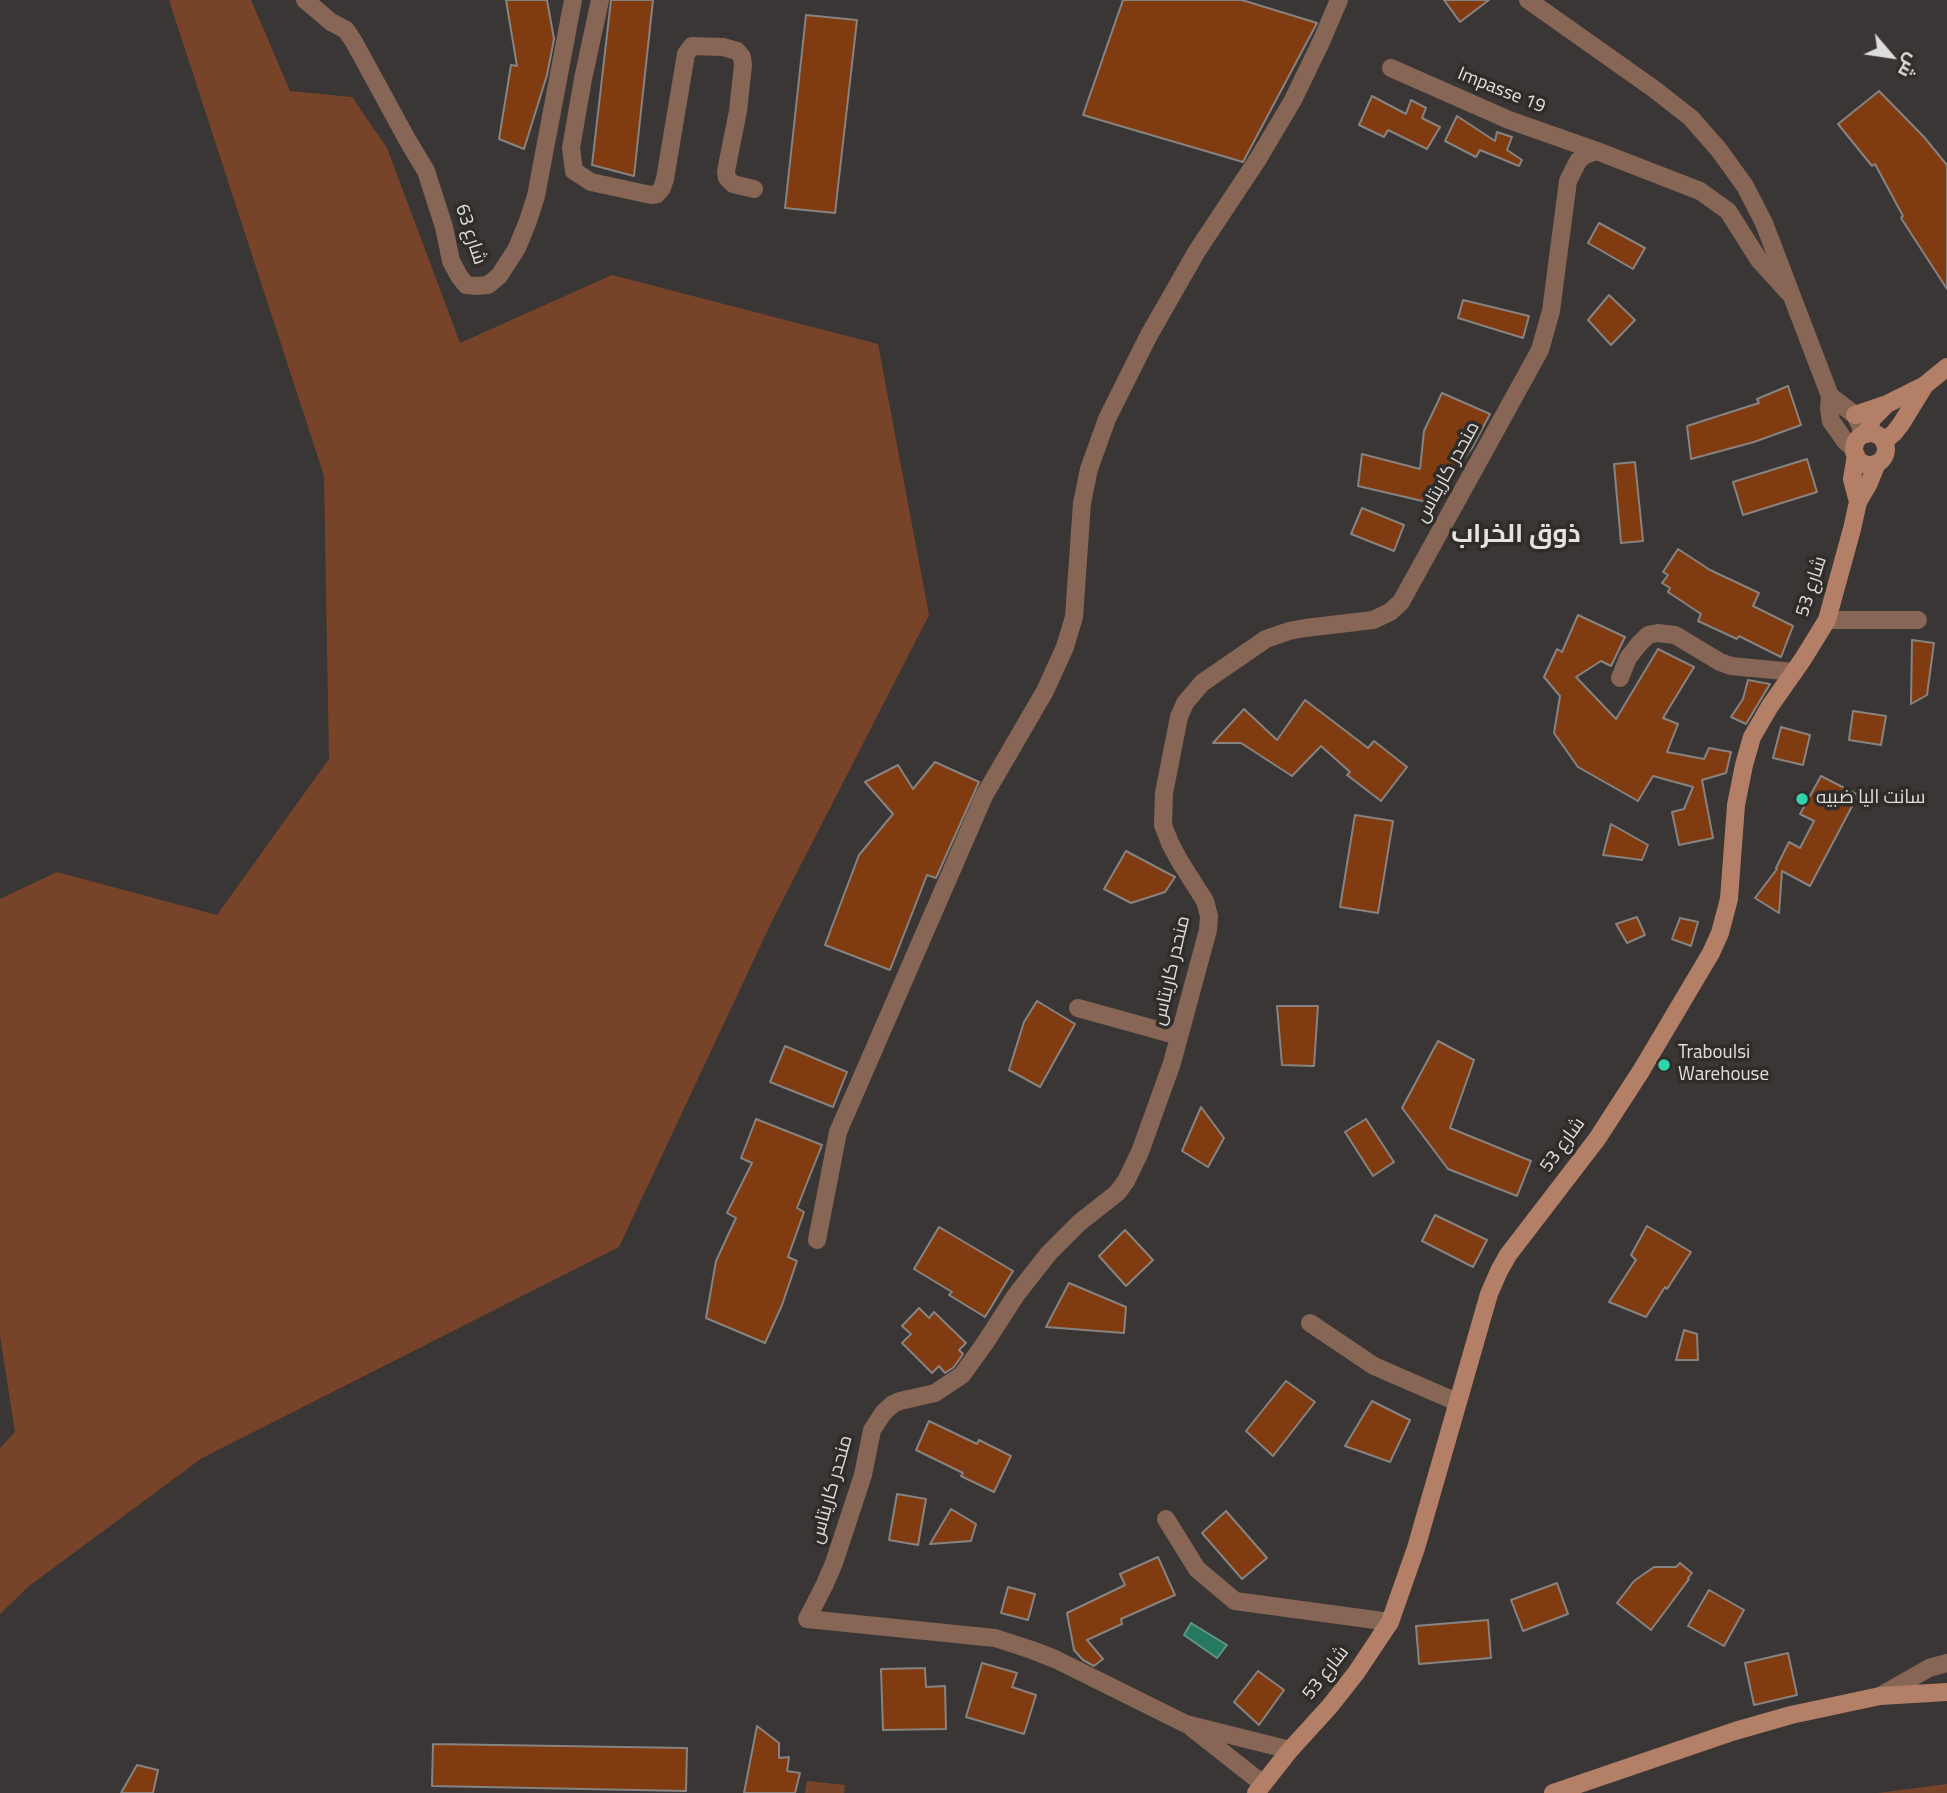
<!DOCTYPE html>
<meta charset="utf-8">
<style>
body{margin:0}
#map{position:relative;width:1947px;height:1793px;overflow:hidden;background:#3a3635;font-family:Georgia,Cairo,serif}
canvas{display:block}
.north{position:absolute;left:1856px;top:21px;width:70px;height:70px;-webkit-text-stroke:5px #302c2a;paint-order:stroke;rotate:119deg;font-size:19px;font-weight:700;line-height:28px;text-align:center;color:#dfdddb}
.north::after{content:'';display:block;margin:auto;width:24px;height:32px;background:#dfdddb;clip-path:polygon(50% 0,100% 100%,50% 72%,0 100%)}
</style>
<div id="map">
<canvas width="1947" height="1793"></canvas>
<div class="north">ش</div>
</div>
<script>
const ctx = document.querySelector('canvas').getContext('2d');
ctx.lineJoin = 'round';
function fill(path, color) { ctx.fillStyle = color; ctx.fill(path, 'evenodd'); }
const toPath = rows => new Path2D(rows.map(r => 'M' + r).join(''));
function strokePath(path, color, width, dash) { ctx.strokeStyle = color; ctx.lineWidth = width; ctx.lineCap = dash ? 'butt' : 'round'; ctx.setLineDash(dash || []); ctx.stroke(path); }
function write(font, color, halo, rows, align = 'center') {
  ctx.font = font + ' Georgia,Cairo,serif'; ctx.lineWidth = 7; ctx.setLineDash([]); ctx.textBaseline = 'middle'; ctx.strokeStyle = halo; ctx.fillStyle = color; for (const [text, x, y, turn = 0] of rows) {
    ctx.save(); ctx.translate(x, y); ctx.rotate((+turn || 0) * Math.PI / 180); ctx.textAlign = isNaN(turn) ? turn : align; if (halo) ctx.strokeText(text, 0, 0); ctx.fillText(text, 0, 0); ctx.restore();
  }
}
fill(toPath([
 [169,0,251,0,290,91,352,97,387,148,460,343,612,275,878,344,929,615,772,921,619,1247,202,1458,29,1586,0,1614,0,1448,15,1432,0,1336,0,899,57,872,217,915,329,759,324,476],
 [807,1781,845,1785,844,1793,805,1793],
 [1947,1784,1947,1793,1878,1793]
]), '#784429');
const water = toPath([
 [1191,1623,1227,1645,1217,1658,1184,1635,1191,1623]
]);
fill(water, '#267861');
strokePath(water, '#5e9686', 2);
const building = toPath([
 [506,0,547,0,554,39,547,75,524,149,499,139,511,65,517,66,506,0],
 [611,0,653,0,634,176,592,165,611,0],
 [1123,0,1242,0,1317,23,1243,162,1083,115,1123,0],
 [1444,0,1489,0,1460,22,1444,0],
 [806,15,857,20,835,213,785,208,806,15],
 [1879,91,1924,137,1947,165,1947,289,1901,218,1903,216,1875,164,1872,166,1838,124,1879,91],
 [1372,96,1406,114,1411,100,1426,108,1422,118,1440,127,1427,149,1388,130,1384,137,1359,125,1372,96],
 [1457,116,1495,141,1497,132,1512,137,1507,150,1522,160,1519,166,1480,150,1476,157,1445,141,1457,116],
 [1599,223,1645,248,1633,269,1588,243,1599,223],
 [1609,295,1635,320,1611,345,1588,320,1609,295],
 [1463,300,1529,316,1523,338,1458,318,1463,300],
 [1788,386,1801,425,1754,442,1691,459,1687,426,1759,403,1757,399,1788,386],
 [1442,393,1490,414,1472,448,1431,503,1358,486,1362,454,1420,469,1424,431,1442,393],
 [1807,459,1817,492,1743,515,1733,482,1807,459],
 [1635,462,1643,541,1621,543,1614,464,1635,462],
 [1362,508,1404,525,1394,551,1351,534,1362,508],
 [1678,549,1710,570,1759,593,1753,606,1793,626,1781,657,1739,636,1737,639,1698,621,1701,614,1668,592,1670,588,1662,583,1668,575,1663,572,1678,549],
 [1578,615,1625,637,1611,666,1601,661,1576,677,1616,719,1658,649,1694,667,1663,718,1678,724,1667,752,1704,759,1709,748,1731,752,1726,773,1702,780,1713,838,1679,845,1672,812,1684,809,1693,787,1653,776,1638,801,1578,767,1554,733,1560,696,1544,677,1557,649,1562,652,1578,615],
 [1912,640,1934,643,1927,695,1911,704,1912,640],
 [1748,680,1770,684,1746,724,1731,717,1743,699,1748,680],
 [1305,700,1368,748,1374,741,1407,767,1381,801,1347,775,1350,772,1321,746,1292,776,1241,743,1213,743,1244,709,1277,740,1305,700],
 [1853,711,1886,716,1881,745,1849,740,1853,711],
 [1781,727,1810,735,1803,765,1773,758,1781,727],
 [935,762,979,782,936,878,927,875,890,970,825,945,859,855,893,814,865,782,898,765,913,789,935,762],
 [1821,776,1858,795,1810,886,1782,871,1779,913,1755,898,1777,869,1776,868,1789,842,1800,848,1814,821,1800,814,1821,776],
 [1355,815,1393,821,1378,913,1340,907,1355,815],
 [1611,824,1648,845,1642,860,1603,855,1611,824],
 [1126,851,1175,877,1165,892,1131,903,1104,889,1126,851],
 [1637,917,1645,935,1627,943,1616,924,1637,917],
 [1680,918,1698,922,1691,946,1672,939,1680,918],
 [1037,1001,1075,1024,1040,1087,1009,1070,1024,1022,1037,1001],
 [1277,1006,1318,1006,1314,1066,1282,1065,1277,1006],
 [1438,1041,1474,1060,1450,1128,1531,1161,1517,1196,1448,1169,1402,1108,1438,1041],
 [785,1046,847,1072,833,1107,770,1082,785,1046],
 [1201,1107,1224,1138,1208,1167,1182,1151,1201,1107],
 [756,1119,822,1145,797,1208,804,1212,788,1257,797,1261,782,1305,765,1343,706,1318,716,1261,736,1218,727,1213,752,1163,741,1158,756,1119],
 [1366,1119,1394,1162,1373,1176,1345,1132,1366,1119],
 [1435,1215,1487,1240,1473,1267,1422,1241,1435,1215],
 [1647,1226,1691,1252,1667,1289,1665,1287,1646,1317,1609,1302,1636,1260,1631,1255,1647,1226],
 [939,1227,1013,1271,985,1317,949,1295,952,1292,914,1269,939,1227],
 [1125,1230,1153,1260,1126,1286,1099,1256,1125,1230],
 [1069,1283,1126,1307,1124,1333,1046,1327,1069,1283],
 [919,1308,929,1318,934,1312,966,1343,959,1350,963,1354,954,1367,945,1373,939,1366,932,1373,902,1343,911,1334,902,1326,919,1308],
 [1684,1330,1697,1334,1698,1360,1676,1360,1684,1330],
 [1286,1381,1315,1402,1273,1456,1246,1431,1286,1381],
 [1372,1401,1410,1420,1390,1462,1345,1446,1372,1401],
 [929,1421,977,1444,979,1440,1011,1456,994,1492,961,1476,963,1473,916,1450,929,1421],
 [897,1494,926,1499,918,1545,889,1540,897,1494],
 [951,1509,976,1524,971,1541,930,1544,951,1509],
 [1226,1511,1267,1558,1242,1579,1202,1533,1226,1511],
 [1158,1557,1175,1595,1121,1619,1122,1624,1087,1640,1103,1659,1094,1666,1083,1660,1074,1650,1067,1613,1125,1585,1120,1574,1158,1557],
 [1680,1563,1692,1573,1688,1578,1689,1579,1651,1630,1617,1603,1634,1581,1654,1567,1676,1567,1680,1563],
 [1557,1583,1568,1614,1523,1631,1511,1600,1557,1583],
 [1008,1587,1035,1594,1028,1620,1001,1613,1008,1587],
 [1709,1590,1744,1610,1724,1646,1688,1626,1709,1590],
 [1488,1620,1491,1658,1419,1664,1416,1626,1488,1620],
 [1788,1653,1797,1695,1754,1705,1745,1663,1788,1653],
 [982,1663,1017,1673,1012,1687,1036,1695,1024,1734,966,1717,982,1663],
 [925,1668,926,1687,945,1686,946,1729,883,1730,881,1669,925,1668],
 [1258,1671,1284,1690,1259,1725,1234,1702,1258,1671],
 [757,1726,779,1743,779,1758,789,1757,787,1771,800,1773,795,1793,744,1793,757,1726],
 [433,1744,687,1748,686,1791,432,1786,433,1744],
 [137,1765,158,1770,153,1793,121,1793,137,1765]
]);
fill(building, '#803b11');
strokePath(building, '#878381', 2);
strokePath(toPath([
 [305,0,331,22,346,30,354,42,408,141,426,171,444,227,451,261,459,276,466,285,477,286,488,285,499,276,517,248,528,221,536,196,573,0],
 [600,0,583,79,571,148,574,171,591,182,651,195,657,194,662,188,665,179,686,54,692,46,723,47,737,51,742,57,743,65,738,111,726,171,727,178,733,184,754,189],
 [1528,0,1654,89,1691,118,1719,150,1745,186,1764,223,1830,396,1829,409,1831,421,1845,441,1854,449],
 [1391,68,1509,120,1597,151],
 [1830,396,1855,415,1864,434],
 [1827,620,1918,620],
 [1620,678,1628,658,1639,644,1648,635,1658,633,1675,635,1720,662,1731,666,1794,672],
 [1078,1008,1179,1036],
 [817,1240,838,1132,984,796,1045,691,1065,647,1074,617,1082,503,1089,469,1107,419,1149,335,1197,251,1258,159,1293,100,1321,42,1339,0],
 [1310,1323,1374,1366,1457,1402],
 [1166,1519,1197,1569,1235,1601,1390,1622],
 [1880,1696,1929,1668,1947,1663],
 [1192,1728,1263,1784],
 [1290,1750,1186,1724,1055,1659,1032,1650,995,1638,807,1619,824,1586,834,1563,863,1475,872,1430,884,1412,893,1404,900,1401,935,1393,962,1375,985,1343,1016,1295,1049,1253,1079,1223,1117,1193,1126,1181,1140,1152,1172,1063,1208,930,1209,916,1205,901,1179,860,1170,843,1163,825,1164,793,1179,717,1185,703,1202,683,1266,639,1289,631,1305,628,1373,620,1390,612,1401,602,1540,350,1551,311,1568,181,1578,161,1585,155,1597,151,1700,191,1728,211,1759,260,1789,293]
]), '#876656', 18);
strokePath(toPath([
 [1855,415,1884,405],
 '1854 449a16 16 0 1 1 32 0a16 16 0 1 1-32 0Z',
 [1866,434,1873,418,1887,404,1925,385,1947,367],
 [1884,441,1894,433,1901,424,1925,385],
 [1856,455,1852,479,1858,502],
 [1256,1793,1290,1750,1330,1706,1356,1673,1390,1622,1416,1548,1489,1294,1499,1271,1508,1255,1597,1139,1641,1071,1711,953,1720,933,1729,899,1736,805,1744,765,1752,737,1770,706,1803,659,1827,620,1852,529,1858,502,1869,483,1877,463],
 [1553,1793,1735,1731,1791,1715,1880,1696,1947,1692]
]), '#b37f66', 18);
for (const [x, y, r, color] of [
 [1802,799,7,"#2fd4aa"],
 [1664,1065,7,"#2fd4aa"]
]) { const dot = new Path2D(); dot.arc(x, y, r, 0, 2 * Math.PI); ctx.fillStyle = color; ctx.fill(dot); strokePath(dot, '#302c2a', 2.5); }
write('19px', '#dfdddb', '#302c2a', [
 ["Impasse 19",1501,92,22],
 ["شارع 63",469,235,72],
 ["منحدر كاريتاس",1449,473,-61],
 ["شارع 53",1813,587,-72],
 ["منحدر كاريتاس",1173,971,-77],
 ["شارع 53",1564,1146,-54],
 ["منحدر كاريتاس",833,1490,-74],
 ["شارع 53",1327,1674,-52]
]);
write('19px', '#dfdddb', '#302c2a', [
 ["سانت اليا ضبيه",1816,799],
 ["Traboulsi",1678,1054],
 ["Warehouse",1678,1076]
], 'left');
write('bold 26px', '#e7e2e0', '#302c2a', [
 ["ذوق الخراب",1516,537]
]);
</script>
